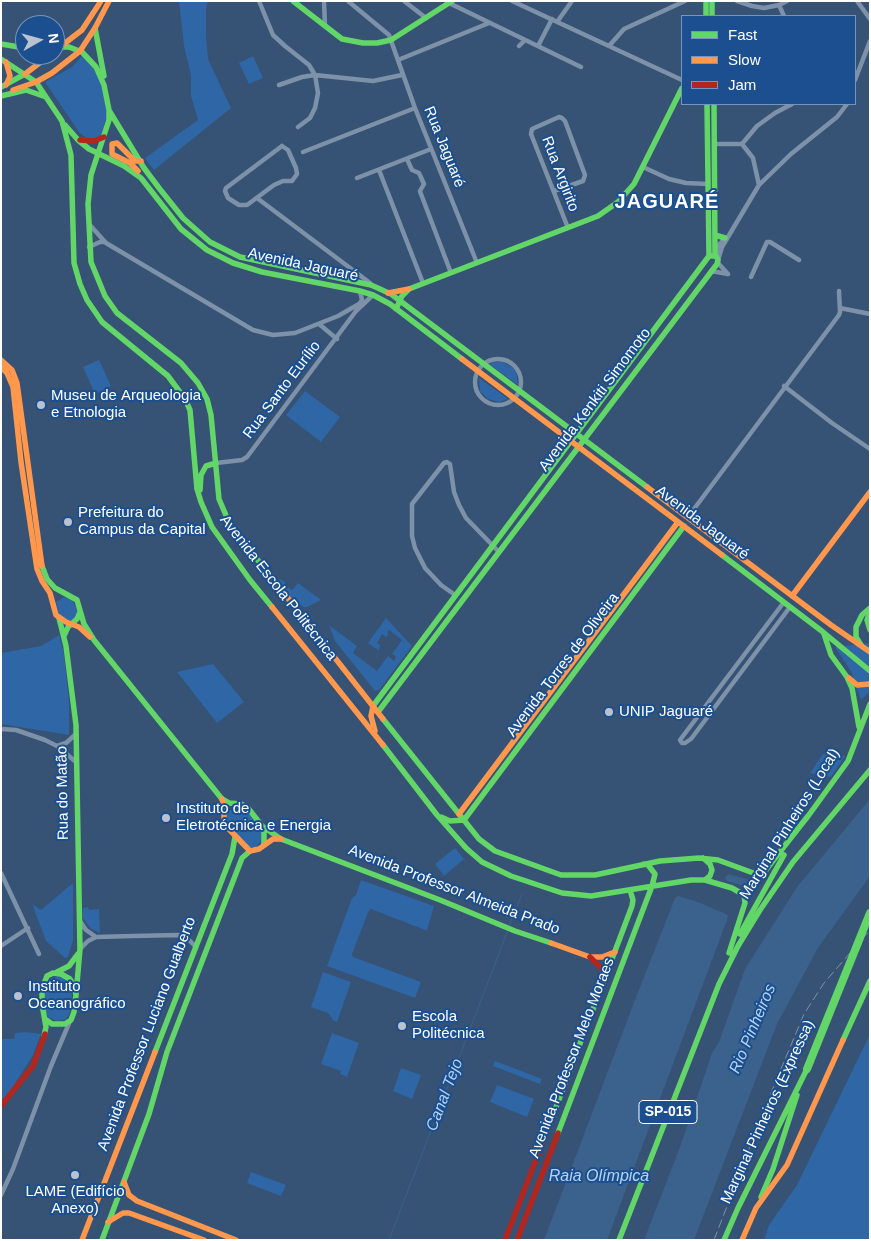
<!DOCTYPE html>
<meta charset="utf-8">
<style>
body{margin:0}
#map{position:relative;width:871px;height:1241px;overflow:hidden;background:#365274;font-family:Arial,sans-serif}
canvas{display:block}
.frame{position:absolute;inset:0;border:2px solid #fff;pointer-events:none}
.legend{position:absolute;left:681px;top:15px;width:175px;height:90px;box-sizing:border-box;background:#1b4f8f;border:1px solid #7695bc;margin:0;padding:6px 9px;list-style:none;font-size:15px;color:#fff}
.legend li{display:flex;align-items:center;gap:10px;height:25px}
.legend b{width:25px;border:1px solid #7695bc}
.north{position:absolute;left:15px;top:15px;width:50px;height:50px;box-sizing:border-box;background:#1b4f8f;border:1px solid #7695bc;border-radius:50%;rotate:83deg;font-size:14px;font-weight:700;line-height:20px;text-align:center;color:#fff}
.north::after{content:'';display:block;margin:auto;width:18px;height:22px;background:#b9c2ce;clip-path:polygon(50% 0,100% 100%,50% 72%,0 100%)}
</style>
<div id="map">
<canvas width="871" height="1241"></canvas>
<div class="frame"></div>
<ul class="legend">
<li><b style="height:6px;background:#63d668"></b>Fast</li>
<li><b style="height:6px;background:#ff974d"></b>Slow</li>
<li><b style="height:6px;background:#b3261e"></b>Jam</li>
</ul>
<div class="north">N</div>
</div>
<script>
const ctx = document.querySelector('canvas').getContext('2d');
ctx.lineJoin = 'round';
function fill(path, color) { ctx.fillStyle = color; ctx.fill(path, 'evenodd'); }
const toPath = rows => new Path2D(rows.map(r => 'M' + r).join(''));
function strokePath(path, color, width, dash) { ctx.strokeStyle = color; ctx.lineWidth = width; ctx.lineCap = dash ? 'butt' : 'round'; ctx.setLineDash(dash || []); ctx.stroke(path); }
function write(font, color, halo, rows, align = 'center') {
  ctx.font = font + ' Arial,sans-serif'; ctx.lineWidth = 4; ctx.setLineDash([]); ctx.textBaseline = 'middle'; ctx.strokeStyle = halo; ctx.fillStyle = color; for (const [text, x, y, turn = 0] of rows) {
    ctx.save(); ctx.translate(x, y); ctx.rotate((+turn || 0) * Math.PI / 180); ctx.textAlign = isNaN(turn) ? turn : align; if (halo) ctx.strokeText(text, 0, 0); ctx.fillText(text, 0, 0); ctx.restore();
  }
}
fill(toPath([
 [179,1,208,1,206,8,206,35,208,59,231,108,154,170,145,158,198,120,191,96,191,75,184,46],
 [82,56,90,62,102,84,107,115,102,135,97,138,86,138,79,132,45,82,72,67],
 [253,56,263,78,249,84,239,63],
 [99,360,111,386,95,394,83,367],
 [495,362,503,362,513,368,516,371,518,385,489,364],
 [479,378,508,399,499,402,488,399,480,391],
 [305,391,340,417,321,442,286,415],
 [281,579,286,583,285,585,292,590,298,583,321,600,307,607,304,607,296,603,278,582],
 [64,597,72,600,77,609,77,617,72,620,69,621,59,615,56,602],
 [386,618,412,646,379,690,375,691,335,641,329,625,357,646,353,653,377,671,388,656,394,661,396,657,392,654,402,640,389,630,387,633,389,634,386,637,382,634,377,643,380,645,379,651,368,643],
 [59,635,64,654,69,701,69,735,1,724,1,653,41,646],
 [870,643,870,691,861,700,852,673,835,647],
 [213,664,244,702,217,723,177,672],
 [823,754,845,756,831,777,810,773],
 [239,807,245,809,262,830,262,840,256,847,249,847,243,843,227,823,226,819,228,811],
 [455,848,464,859,444,876,435,864],
 [361,880,434,906,427,930,425,930,371,909,369,910,352,954,353,957,421,982,415,998,327,966,352,898,356,895],
 [73,883,73,940,68,957,65,958,46,941,32,904,41,910],
 [88,907,89,910,99,909,100,933,90,928,83,918,83,908],
 [323,972,351,982,337,1022,333,1020,328,1013,311,1007],
 [57,976,61,976,69,981,72,988,71,1009,68,1016,65,1020,56,1021,47,1016,44,1003,45,986,49,979],
 [26,1032,41,1034,33,1055,11,1090,1,1101,1,1039,14,1039,15,1033],
 [332,1033,359,1043,347,1077,340,1074,341,1071,321,1064],
 [870,1034,870,1240,764,1240,769,1225,797,1185],
 [495,1061,542,1079,540,1084,493,1066],
 [401,1068,421,1075,412,1099,393,1091],
 [497,1085,534,1099,527,1117,490,1102],
 [251,1172,286,1185,281,1196,247,1183]
]), '#2f66a5');
fill(toPath([
 [870,799,870,876,818,948,777,1024,694,1240,644,1240,680,1147,712,1053,719,1042,745,969,797,887],
 [678,896,698,902,728,915,727,920,607,1240,544,1240,633,1005,675,898]
]), '#3b618d');
strokePath(toPath([
 [509,926,522,894],
 [389,1240,508,930]
]), '#3b618d', 1);
strokePath(toPath([
 [729,878,751,884]
]), '#3b618d', 7);
strokePath(toPath([
 [259,1,273,35,285,46,309,65,315,75,318,93,315,108,310,118,298,127],
 [324,1,325,26],
 [348,1,389,35,415,108,477,263],
 [404,1,426,18],
 [512,1,682,80],
 [737,1,752,6,764,8,779,5,787,1],
 [857,1,870,19],
 [449,3,581,67],
 [779,5,784,16],
 [557,22,572,1],
 [519,46,525,40],
 [538,46,552,19],
 [609,46,624,29,685,1],
 [398,60,489,23],
 [855,80,870,41],
 [279,85,302,77,315,75,373,81,402,75],
 [714,144,742,144,753,158,759,185],
 [742,144,757,126,775,113,792,104],
 [282,146,288,150,296,168,297,174,292,181,283,181,274,185,247,205,239,205,228,198,225,191,226,188,282,146],
 [303,152,415,108],
 [407,159,412,170,419,173,424,184,420,191,421,194,451,273],
 [643,167,669,179,686,183,708,184],
 [379,170,423,283],
 [357,178,431,149],
 [554,191,583,181,585,175,565,121,562,118,559,117,532,129,531,134,568,228],
 [257,198,370,283],
 [89,224,106,243,253,330,273,335,295,333,338,316,359,304],
 [89,247,100,242,105,242],
 [716,253,719,245,725,238],
 [718,260,722,247,759,185,791,154,837,117,847,104],
 [718,263,728,274],
 [711,271,728,274],
 [751,277,767,242,770,242,799,260],
 [358,306,362,300,360,291],
 [840,308,870,314],
 [319,324,337,339],
 '475 382a23 23 0 1 1 46 0a23 23 0 1 1-46 0Z',
 [784,386,832,423,870,449],
 [216,463,242,460,247,457,356,311,373,295],
 [688,517,839,315,840,312,839,291],
 [455,595,441,585,425,568,415,548,412,536,412,504,444,463,447,462,450,464,454,492,459,505,466,518,498,551],
 [784,602,683,736,680,740,682,743,685,743,691,739,790,607],
 [1,729,16,730,45,740,57,746,76,762],
 [57,746,66,743,76,734],
 [1,873,39,954],
 [80,921,86,930,96,937],
 [1,946,28,928],
 [80,949,88,941,96,937,133,936,178,935,188,939,196,947],
 [1,1195,13,1169,51,1066,70,1021]
]), '#7d92a8', 4.5);
strokePath(toPath([
 [293,1,342,39,363,43,377,43,391,40,452,1],
 [706,1,706,16],
 [712,1,712,16],
 [95,28,104,76],
 [1,44,25,48],
 [55,47,69,47,82,52,96,67,104,85,109,110,109,120,91,175,88,204,91,262,105,296,117,313,181,363,198,383,207,399,211,415,219,499,231,527,265,569],
 [1,59,36,82,62,121,71,155,74,263,80,284,87,300,102,322,168,376,185,399,190,410,197,489,201,502,212,527,250,580,272,607],
 [1,87,25,74],
 [1,96,26,90,46,97],
 [707,104,709,256],
 [714,104,715,255],
 [110,112,144,168,159,188,183,218,210,242,240,257,371,285,391,294,647,487],
 [65,125,78,140,89,149,124,166,141,178,181,229,207,250,233,263,262,272,360,291,373,295,390,304,462,359],
 [715,235,725,238],
 [396,309,402,296,409,289,598,216,618,202,634,184,682,88],
 [200,490,201,475,206,466,216,463],
 [722,555,823,632,870,671],
 [42,566,47,579,55,588,77,600,84,624,94,640,222,799,229,803,241,804,248,808,262,826,264,832,264,844],
 [870,611,867,620,870,630],
 [59,618,66,646,76,725,80,949,76,995],
 [824,634,831,655,847,677,852,688,859,727],
 [64,636,68,627,77,619,80,612],
 [861,645,856,637,856,627,862,615,870,608],
 [373,706,709,256],
 [378,712,717,264,718,260,716,256,709,256],
 [383,719,479,839,495,851,561,875,595,875,660,861,699,858,718,860,756,874,765,871,808,816],
 [383,745,437,815,466,848,482,862,511,876,562,893,591,896,691,880,705,880,732,888,744,895,745,903,729,953],
 [441,817,450,821,464,820],
 [806,819,848,761,870,704],
 [464,820,684,526],
 [262,826,281,839,440,900,515,931,551,943],
 [703,858,710,864,712,870,710,876,705,880],
 [644,864,648,865,655,874,652,886],
 [740,934,784,855],
 [57,972,69,966,78,954],
 [44,1036,46,1027,42,1004,42,989,47,976,53,973,61,974,70,979,74,986,76,995,74,1012,71,1020,65,1024,52,1024,45,1019],
 [843,1040,870,981],
 [155,1052,232,854,235,837],
 [547,1131,632,906,633,900,630,890],
 [558,1133,652,886],
 [761,1197,773,1169,797,1095],
 [102,1240,149,1114,167,1052,242,858,250,851],
 [619,1240,719,984,738,946,760,910,793,862,870,770],
 [724,1240,738,1208,807,1069]
]), '#63d668', 5.5);
strokePath(toPath([
 [60,47,82,30,101,1],
 [6,62,10,76,6,85],
 [25,74,50,55],
 [13,90,36,82,52,73,80,51,95,28,109,1],
 [138,171,130,163,112,154,112,144,117,143,135,161,141,161],
 [388,293,409,289],
 [462,359,722,555],
 [1,360,12,370,17,383,42,566],
 [1,367,7,373,13,387,21,462,37,569,42,581,50,593,56,615,66,622,79,627,90,637],
 [647,487,831,625,870,652],
 [265,569,383,719],
 [792,596,870,492],
 [272,607,383,745],
 [849,678,857,685,870,684],
 [373,706,371,716,375,731],
 [222,799,224,806,224,824,250,851,259,849,273,839,281,839],
 [459,814,678,522],
 [551,943,590,957,602,957,615,952],
 [124,1182,129,1195,137,1201,236,1240],
 [108,1222,123,1213,129,1213,204,1240],
 [82,1240,155,1052],
 [742,1240,756,1208,787,1165,843,1040]
]), '#ff974d', 5.5);
strokePath(toPath([
 [80,140,94,141,104,137],
 [590,957,601,968,604,978],
 [1,1106,33,1066,45,1034],
 [505,1240,547,1131],
 [517,1240,558,1133]
]), '#b3261e', 5.5);
strokePath(toPath([
 [714,1240,768,1100,804,1014,824,983,870,930]
]), '#7e92a7', 1, [9, 4]);
strokePath(toPath([
 [807,1069,870,913]
]), '#63d668', 8);
for (const [x, y, r, color] of [
 [41,405,5,"#b9c2ce"],
 [68,522,5,"#b9c2ce"],
 [609,712,5,"#b9c2ce"],
 [166,818,5,"#b9c2ce"],
 [18,996,5,"#b9c2ce"],
 [402,1026,5,"#b9c2ce"],
 [75,1175,5,"#b9c2ce"]
]) { const dot = new Path2D(); dot.arc(x, y, r, 0, 2 * Math.PI); ctx.fillStyle = color; ctx.fill(dot); strokePath(dot, '#1b4f8f', 2); }
for (const [x, y, w] of [
 [668,1112,58]
]) { const box = new Path2D(); box.roundRect(x - w / 2, y - 11.5, w, 23, 4); ctx.fillStyle = '#1b4f8f'; ctx.fill(box); strokePath(box, '#fff', 1); }
write('bold 14px', '#fff', null, [
 ["SP-015",668,1112]
]);
write('15px', '#fff', '#1b4f8f', [
 ["Rua Jaguaré",444,147,68],
 ["Rua Argirito",560,174,69],
 ["Avenida Jaguaré",303,265,12],
 ["Rua Santo Eurílio",282,390,-53],
 ["Avenida Kenkiti Simomoto",595,400,-53],
 ["Avenida Jaguaré",702,523,37],
 ["Avenida Escola Politécnica",278,588,52],
 ["Avenida Torres de Oliveira",563,665,-53],
 ["Rua do Matão",63,793,-91],
 ["Marginal Pinheiros (Local)",790,824,-58],
 ["Avenida Professor Almeida Prado",454,890,21],
 ["Avenida Professor Luciano Gualberto",147,1034,-69],
 ["Avenida Professor Melo Moraes",572,1058,-69],
 ["Marginal Pinheiros (Expressa)",768,1112,-65]
]);
write('15px', '#fff', '#1b4f8f', [
 ["Museu de Arqueologia",51,396],
 ["e Etnologia",51,413],
 ["Prefeitura do",78,513],
 ["Campus da Capital",78,530],
 ["UNIP Jaguaré",619,712],
 ["Instituto de",176,809],
 ["Eletrotécnica e Energia",176,826],
 ["Instituto",28,987],
 ["Oceanográfico",28,1004],
 ["Escola",412,1017],
 ["Politécnica",412,1034],
 ["LAME (Edifício",75,1192,"center"],
 ["Anexo)",75,1209,"center"]
], 'left');
write('italic 16px', '#b5d3f5', '#1b4f8f', [
 ["Rio Pinheiros",753,1029,-67],
 ["Canal Tejo",445,1095,-69],
 ["Raia Olímpica",599,1177]
]);
ctx.letterSpacing = '1px';
write('bold 20px', '#fff', '#1b4f8f', [
 ["JAGUARÉ",667,202]
]);
ctx.letterSpacing = '0px';
</script>
